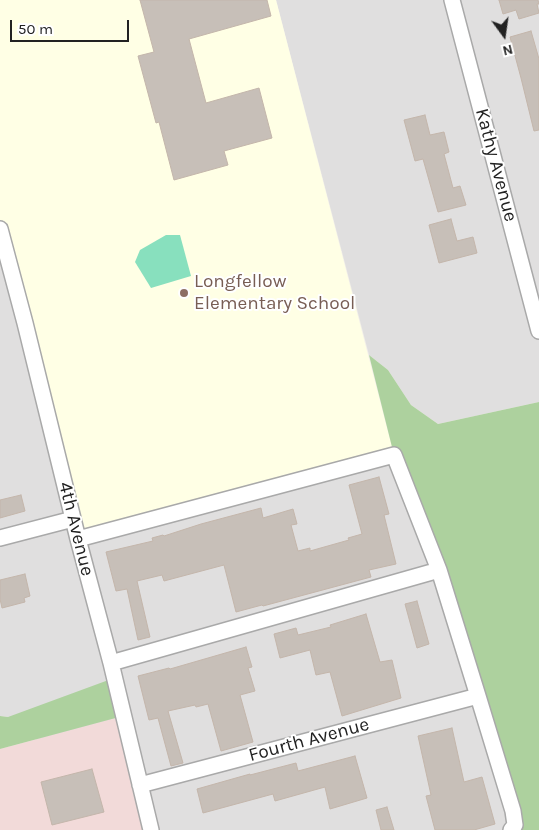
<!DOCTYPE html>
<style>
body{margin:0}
#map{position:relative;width:539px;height:830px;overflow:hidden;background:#f2efe9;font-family:Karla,sans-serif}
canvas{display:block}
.north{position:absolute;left:479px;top:10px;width:50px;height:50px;-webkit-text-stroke:4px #fff;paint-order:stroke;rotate:166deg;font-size:14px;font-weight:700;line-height:20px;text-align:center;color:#222}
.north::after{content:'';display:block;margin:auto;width:18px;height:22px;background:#222;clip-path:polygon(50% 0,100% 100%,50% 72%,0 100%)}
.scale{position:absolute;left:10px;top:20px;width:119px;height:22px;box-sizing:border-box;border:2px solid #222;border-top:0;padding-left:6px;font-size:15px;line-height:18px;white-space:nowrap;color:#222;-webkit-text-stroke:4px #fff;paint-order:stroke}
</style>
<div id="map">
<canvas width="539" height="830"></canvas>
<div class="north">N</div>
<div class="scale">50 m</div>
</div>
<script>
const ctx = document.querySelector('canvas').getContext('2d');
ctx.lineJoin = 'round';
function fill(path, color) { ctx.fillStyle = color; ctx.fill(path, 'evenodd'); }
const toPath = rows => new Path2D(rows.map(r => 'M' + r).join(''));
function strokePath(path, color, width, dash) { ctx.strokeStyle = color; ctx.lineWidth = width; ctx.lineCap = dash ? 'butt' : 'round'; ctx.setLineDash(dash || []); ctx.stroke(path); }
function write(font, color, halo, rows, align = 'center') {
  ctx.font = font + ' Karla,sans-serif'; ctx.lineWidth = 4; ctx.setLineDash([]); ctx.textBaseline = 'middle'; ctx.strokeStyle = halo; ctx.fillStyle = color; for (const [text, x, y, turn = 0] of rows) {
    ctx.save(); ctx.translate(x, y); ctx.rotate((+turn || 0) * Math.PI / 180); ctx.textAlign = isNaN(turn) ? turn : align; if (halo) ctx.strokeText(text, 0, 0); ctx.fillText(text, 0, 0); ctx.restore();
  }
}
fill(toPath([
 [276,0,539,0,539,402,438,424,411,405,388,370,369,355],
 [0,229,394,455,518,830,151,830,8,717,0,716]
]), '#e0dfdf');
fill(toPath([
 [123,716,151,830,0,830,0,749]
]), '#f2dad9');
fill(toPath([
 [0,0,276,0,394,455,78,539,0,231]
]), '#ffffe5');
fill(toPath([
 [369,355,388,370,411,405,438,424,539,402,539,830,518,830,394,455],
 [114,678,123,716,0,749,0,716,8,717]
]), '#add19e');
fill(toPath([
 [166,235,180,235,191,276,151,288,135,262,140,250]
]), '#88e0be');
const building = toPath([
 [140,0,267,0,271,16,189,39,206,103,259,88,272,138,224,151,228,165,174,180,159,122,156,123,138,56,154,52,140,0],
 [499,0,538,0,539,4,537,4,539,13,519,19,516,10,503,14,499,0],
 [531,31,539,59,539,130,534,131,521,78,510,37,531,31],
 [425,115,430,135,444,132,449,152,444,154,453,188,460,186,466,205,438,212,423,159,415,161,404,120,425,115],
 [451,219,457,241,473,237,477,253,439,263,429,225,451,219],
 [379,477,389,514,384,515,396,564,369,570,371,577,263,606,262,605,236,612,224,565,164,581,162,575,137,581,150,637,138,640,127,589,116,591,106,552,153,541,152,538,163,535,164,536,201,524,261,508,263,518,293,509,297,524,291,525,298,551,310,548,310,551,349,540,348,538,362,534,349,485,379,477],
 [21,495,25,511,0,518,0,500,21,495],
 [25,574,30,596,24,598,25,602,2,608,0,599,0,580,25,574],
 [417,601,429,644,417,648,405,604,417,601],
 [366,614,380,662,392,660,401,698,342,716,330,672,316,675,310,650,280,658,274,634,296,628,298,635,331,627,330,625,366,614],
 [246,647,252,667,248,668,255,691,240,695,253,742,221,751,208,704,196,707,195,705,168,711,183,763,171,766,158,718,149,720,138,676,169,668,170,669,246,647],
 [452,728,464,782,482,777,495,824,474,830,435,830,426,796,431,795,418,736,452,728],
 [355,756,367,798,330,809,325,787,275,801,273,794,203,813,197,789,250,774,250,775,296,763,298,771,355,756],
 [92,769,104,812,52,825,41,782,92,769],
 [387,807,394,830,381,830,376,810,387,807]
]);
fill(building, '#c7bfb8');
strokePath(building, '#c4b6ab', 1);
const street = toPath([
 [452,0,539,331],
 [0,229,25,323,78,539,111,663,151,830],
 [0,538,73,519],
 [78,539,394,455,439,570,478,696,513,811,515,825,511,830],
 [111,663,439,570],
 [140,785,478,696]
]);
strokePath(street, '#a9a9a9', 18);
strokePath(street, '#fff', 15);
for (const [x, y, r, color] of [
 [184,293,5,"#8d6e63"]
]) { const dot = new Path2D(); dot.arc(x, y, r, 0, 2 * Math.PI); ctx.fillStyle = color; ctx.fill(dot); strokePath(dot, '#fff', 2); }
write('19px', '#222', '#fff', [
 ["Kathy Avenue",496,165,75],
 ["4th Avenue",76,529,76],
 ["Fourth Avenue",309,740,-15]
]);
write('19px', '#785e54', '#fff', [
 ["Longfellow",194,282],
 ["Elementary School",194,304]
], 'left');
</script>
